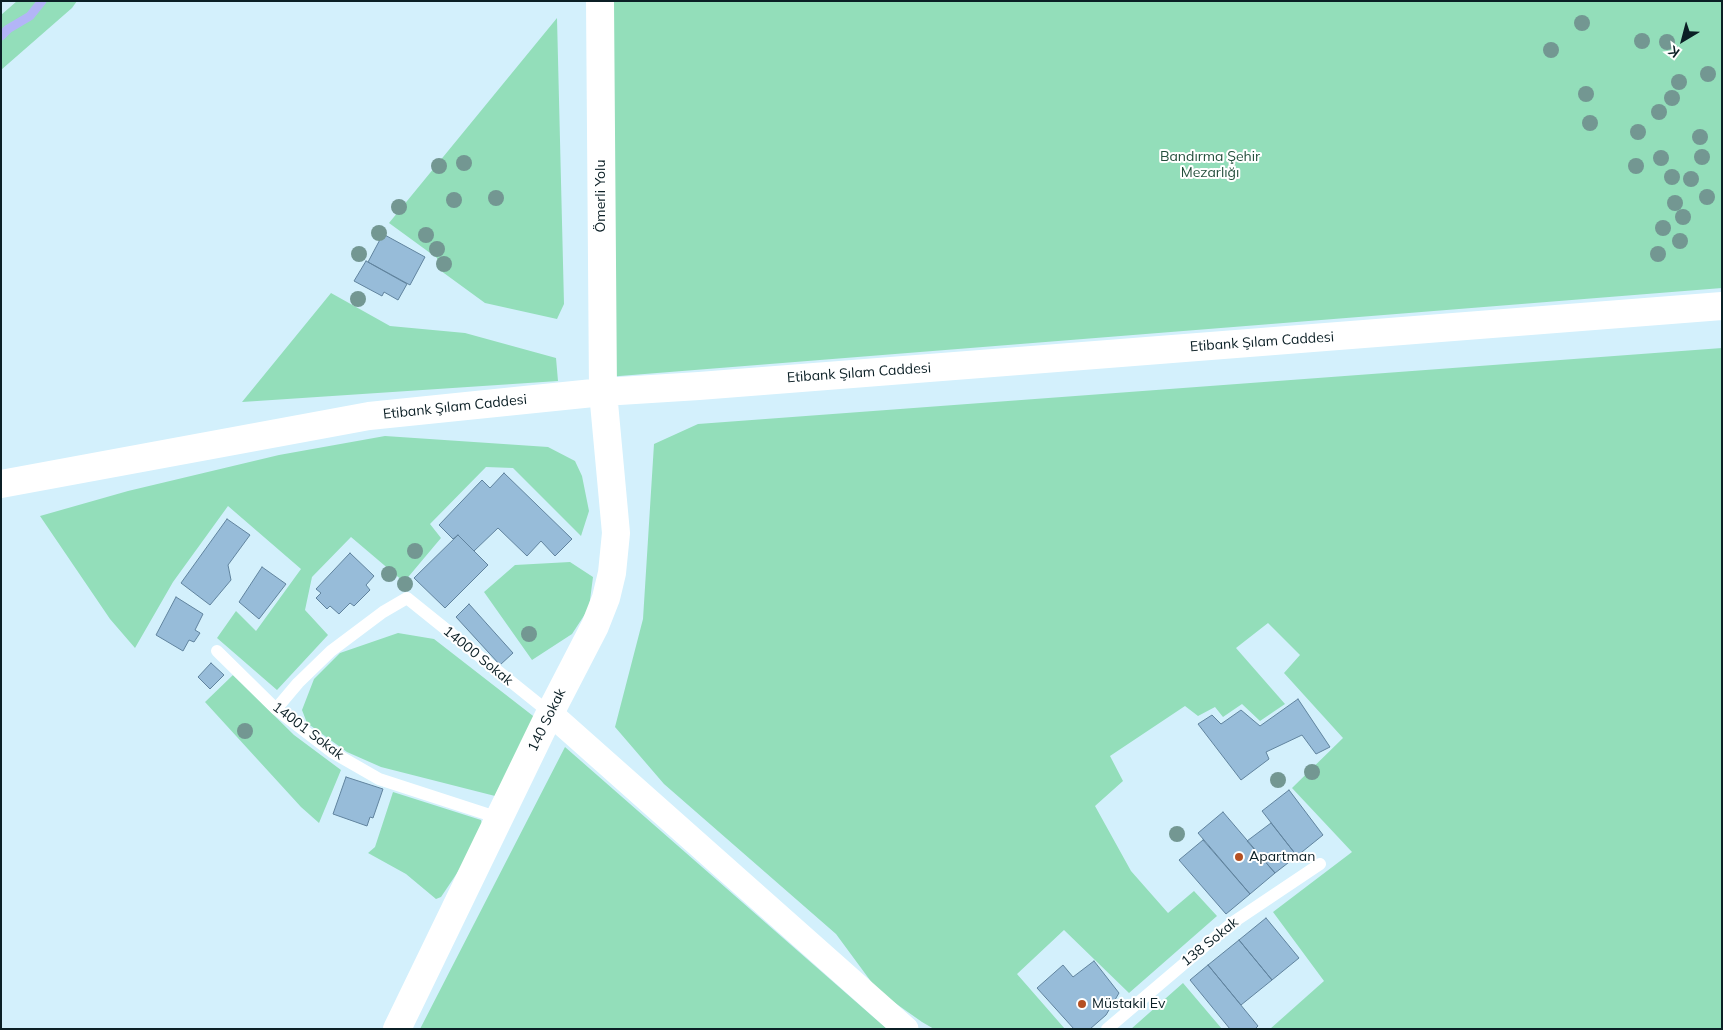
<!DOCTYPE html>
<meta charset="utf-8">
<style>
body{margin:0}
#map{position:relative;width:1723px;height:1030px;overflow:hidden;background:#d3f0fc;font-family:Mulish,sans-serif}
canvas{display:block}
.frame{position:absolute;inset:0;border:2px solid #0b1f25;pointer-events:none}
.north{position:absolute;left:1658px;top:15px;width:50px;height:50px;-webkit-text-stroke:4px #fff;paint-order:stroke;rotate:217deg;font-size:14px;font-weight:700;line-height:20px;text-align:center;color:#0b1f25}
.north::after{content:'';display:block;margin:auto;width:18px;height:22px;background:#0b1f25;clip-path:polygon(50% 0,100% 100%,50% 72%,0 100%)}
</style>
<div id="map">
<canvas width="1723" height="1030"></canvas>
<div class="frame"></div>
<div class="north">K</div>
</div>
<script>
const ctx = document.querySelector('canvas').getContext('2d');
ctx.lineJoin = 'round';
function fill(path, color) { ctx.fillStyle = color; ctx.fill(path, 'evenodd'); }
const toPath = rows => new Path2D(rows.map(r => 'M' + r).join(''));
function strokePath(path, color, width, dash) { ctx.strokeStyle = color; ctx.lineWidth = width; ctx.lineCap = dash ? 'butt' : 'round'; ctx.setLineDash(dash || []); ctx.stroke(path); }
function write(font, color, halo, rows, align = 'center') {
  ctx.font = font + ' Mulish,sans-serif'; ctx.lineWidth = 4; ctx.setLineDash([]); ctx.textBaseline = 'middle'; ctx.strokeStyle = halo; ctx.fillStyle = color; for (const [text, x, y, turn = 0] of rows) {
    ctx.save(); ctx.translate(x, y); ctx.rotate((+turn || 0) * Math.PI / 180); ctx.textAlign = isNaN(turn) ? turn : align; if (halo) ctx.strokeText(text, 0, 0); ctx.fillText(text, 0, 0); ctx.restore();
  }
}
fill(toPath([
 [17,1,77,1,72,8,1,70,1,15],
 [612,1,1722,1,1722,288,607,377],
 [557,18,564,304,557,319,485,303,437,268,437,258,389,223],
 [331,293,390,326,465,333,556,358,558,381,242,402],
 [1722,348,1722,1029,1270,1029,1324,981,1273,912,1352,852,1292,788,1343,738,1284,673,1300,655,1268,623,1236,648,1285,704,1260,721,1242,704,1223,717,1215,707,1198,716,1185,706,1110,756,1123,781,1095,806,1131,871,1168,913,1194,891,1217,916,1129,993,1064,930,1017,974,1065,1029,934,1029,922,1022,878,991,836,934,664,784,615,727,643,619,654,444,698,424],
 [385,436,548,447,575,461,582,476,589,511,581,536,513,468,486,467,430,524,441,538,404,582,351,537,312,577,305,610,328,635,277,690,217,638,236,611,256,631,301,569,228,506,173,582,135,648,110,619,40,516,128,491,279,455],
 [570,562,593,577,589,608,572,634,532,660,484,592,515,565],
 [398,633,434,639,537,719,499,797,381,767,347,752,307,723,302,710,314,679,340,653],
 [233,675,294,735,341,770,319,823,301,807,205,702],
 [565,747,887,1029,420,1029],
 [393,792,481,820,484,833,441,897,436,899,406,874,368,853,375,847],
 [1183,983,1222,1029,1131,1029]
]), '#93deba');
strokePath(toPath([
 [1,36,8,29,30,16,42,1]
]), '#b3b5f7', 9);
const building = toPath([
 [383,234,425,257,410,285,368,262,383,234],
 [366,261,407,284,398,300,384,292,382,296,354,281,366,261],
 [504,473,572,539,555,556,541,541,527,556,498,528,474,551,458,535,453,539,439,525,482,480,490,488,504,473],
 [227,519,250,535,228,565,231,580,210,605,181,583,227,519],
 [458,535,488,565,445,608,414,578,458,535],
 [350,553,374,576,366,585,370,590,354,606,350,603,339,614,330,606,327,609,316,598,321,593,316,589,350,553],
 [262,567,286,584,259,619,239,602,262,567],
 [176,597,203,614,195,630,200,633,194,642,189,640,183,651,156,635,176,597],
 [469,604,513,653,500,665,456,617,469,604],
 [211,663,224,675,210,689,198,677,211,663],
 [1298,699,1330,747,1316,754,1302,735,1266,752,1269,759,1241,780,1198,724,1212,715,1221,724,1241,710,1260,726,1298,699],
 [346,777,383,789,373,818,370,817,367,826,333,814,346,777],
 [1289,790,1323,835,1297,856,1262,811,1289,790],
 [1223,812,1275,873,1250,894,1198,833,1223,812],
 [1271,823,1297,856,1275,873,1247,841,1271,823],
 [1203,840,1250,894,1226,914,1179,860,1203,840],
 [1266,918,1299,958,1272,980,1239,940,1266,918],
 [1239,940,1272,980,1241,1005,1208,965,1239,940],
 [1094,961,1119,993,1106,1015,1090,1029,1074,1029,1037,988,1063,965,1073,977,1094,961],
 [1208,965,1258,1026,1255,1029,1230,1029,1190,980,1208,965]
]);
fill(building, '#97bcd9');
strokePath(building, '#60839e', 1);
strokePath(toPath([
 [217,651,276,709,332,752,379,779,499,818],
 [276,709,298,683,331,651,383,612,407,598,550,713],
 [1107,1029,1232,923,1320,864]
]), '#fff', 12);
strokePath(toPath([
 [550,713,906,1029]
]), '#fff', 25);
strokePath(toPath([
 [1,484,369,416,603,392,600,1]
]), '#fff', 28);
strokePath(toPath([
 [397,1029,550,713,595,626,606,598,612,573,616,533,603,392,699,386,1722,306]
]), '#fff', 28);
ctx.fillStyle = '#739792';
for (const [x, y] of [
 [1582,23],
 [1642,41],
 [1667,42],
 [1551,50],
 [1708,74],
 [1679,82],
 [1586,94],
 [1672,98],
 [1659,112],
 [1590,123],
 [1638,132],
 [1700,137],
 [1702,157],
 [1661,158],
 [464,163],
 [439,166],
 [1636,166],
 [1672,177],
 [1691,179],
 [1707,197],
 [496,198],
 [454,200],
 [1675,203],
 [399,207],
 [1683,217],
 [1663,228],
 [379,233],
 [426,235],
 [1680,241],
 [437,249],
 [359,254],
 [1658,254],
 [444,264],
 [358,299],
 [415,551],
 [389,574],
 [405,584],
 [529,634],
 [245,731],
 [1312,772],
 [1278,780],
 [1177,834]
]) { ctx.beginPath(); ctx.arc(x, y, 8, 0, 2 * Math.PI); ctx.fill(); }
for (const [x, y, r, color] of [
 [1239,857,5,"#b55022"],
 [1082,1004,5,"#b55022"]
]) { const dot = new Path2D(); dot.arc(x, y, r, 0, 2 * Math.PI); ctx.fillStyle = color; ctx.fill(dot); strokePath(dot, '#fff', 2); }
write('14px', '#244f3c', '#fff', [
 ["Bandırma Şehir",1210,157],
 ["Mezarlığı",1210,173]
]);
write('14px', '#0b1f25', '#fff', [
 ["Ömerli Yolu",601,196,-90],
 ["Etibank Şılam Caddesi",1262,342,-4],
 ["Etibank Şılam Caddesi",859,373,-4],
 ["Etibank Şılam Caddesi",455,407,-6],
 ["14000 Sokak",478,656,39],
 ["140 Sokak",547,720,-64],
 ["14001 Sokak",308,731,37],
 ["138 Sokak",1210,942,-39]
]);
write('14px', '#0b1f25', '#fff', [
 ["Apartman",1249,857],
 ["Müstakil Ev",1092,1004]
], 'left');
</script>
